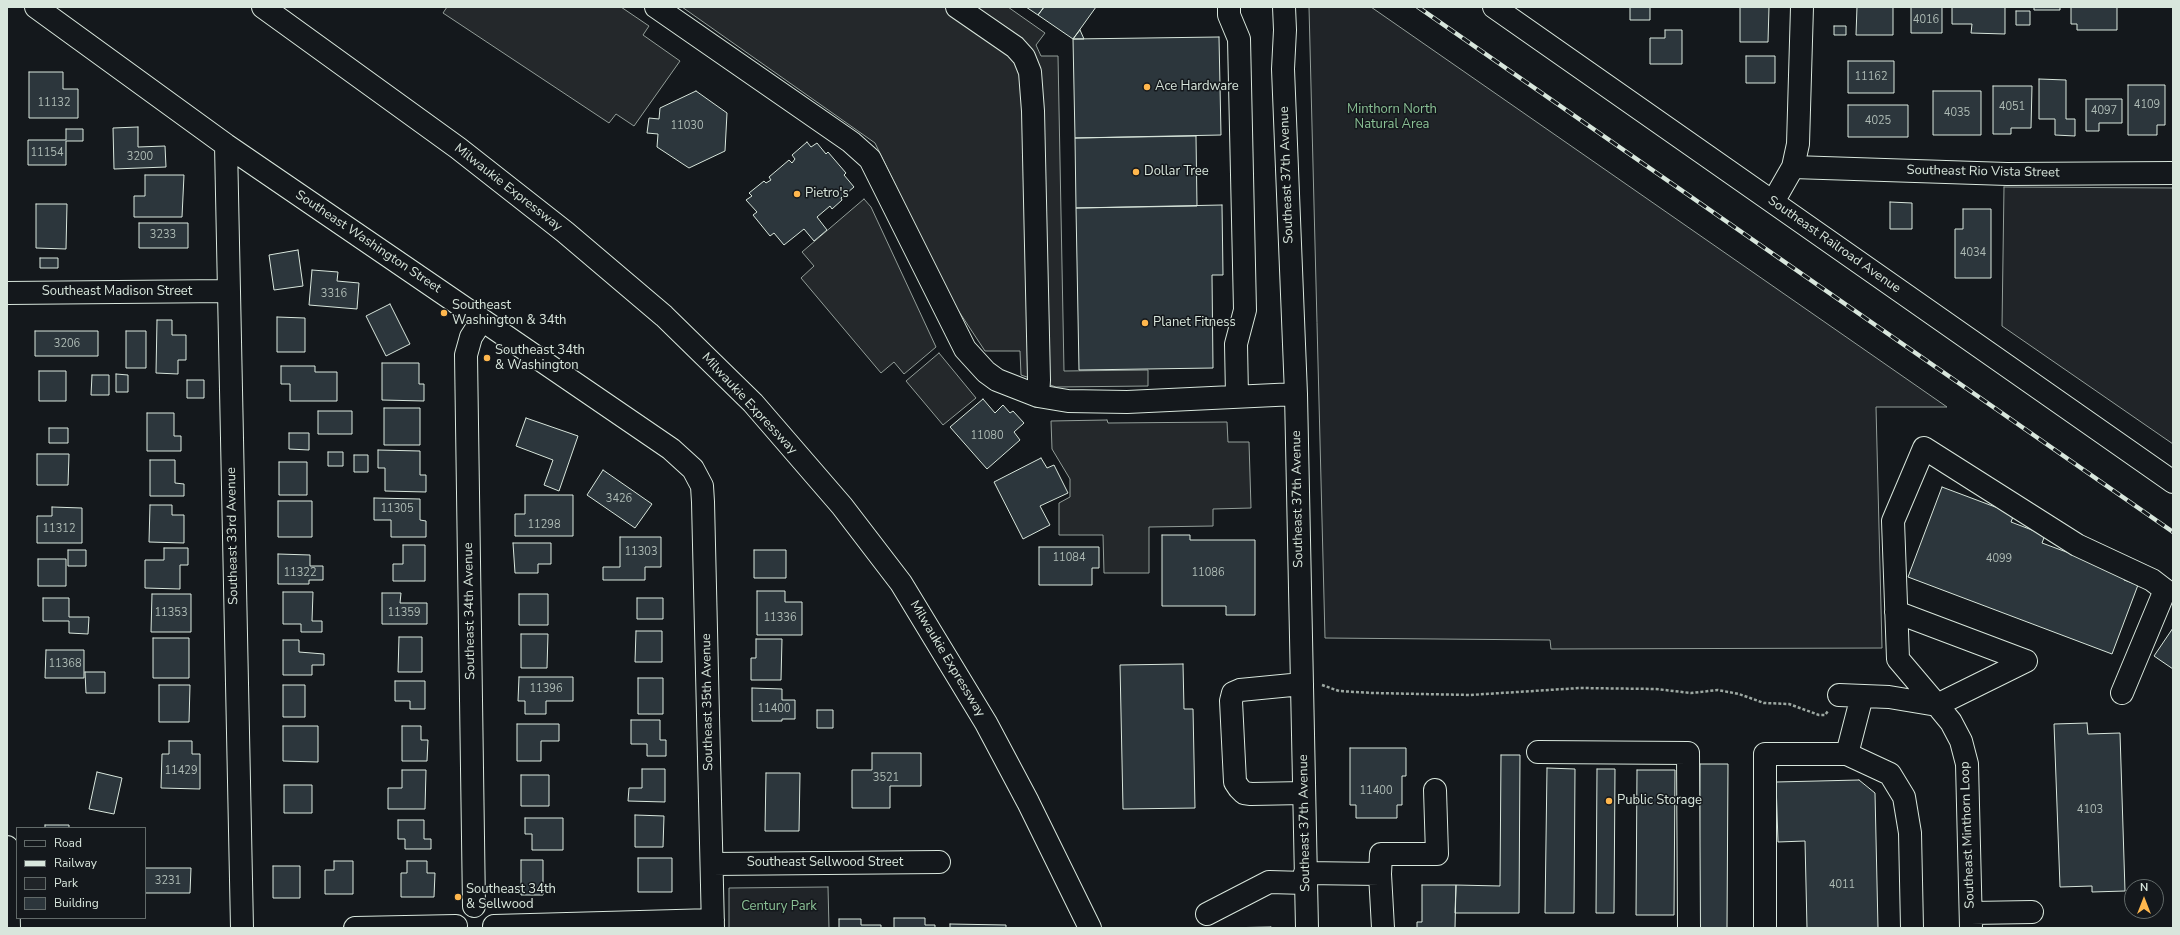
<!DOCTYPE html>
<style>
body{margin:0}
#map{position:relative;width:2180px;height:935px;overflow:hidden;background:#14181c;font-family:"Nunito Sans",sans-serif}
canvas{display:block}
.frame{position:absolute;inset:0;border:8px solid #d8e6dc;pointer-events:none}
.legend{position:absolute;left:16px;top:827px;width:130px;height:92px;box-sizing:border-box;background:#14181c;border:1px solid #626a69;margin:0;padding:5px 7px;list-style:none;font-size:12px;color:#d8e6dc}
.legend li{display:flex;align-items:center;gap:8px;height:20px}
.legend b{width:20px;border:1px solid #626a69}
.north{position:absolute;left:2124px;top:879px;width:40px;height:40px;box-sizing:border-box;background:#14181c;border:1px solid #626a69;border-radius:50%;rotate:0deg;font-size:11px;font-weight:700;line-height:16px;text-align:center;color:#d8e6dc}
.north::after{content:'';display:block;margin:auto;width:14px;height:18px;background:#ffb74d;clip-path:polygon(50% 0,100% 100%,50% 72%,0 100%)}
</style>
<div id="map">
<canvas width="2180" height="935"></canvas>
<div class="frame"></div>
<ul class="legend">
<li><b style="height:5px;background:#14181c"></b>Road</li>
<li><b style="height:5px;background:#d8e6dc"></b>Railway</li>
<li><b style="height:11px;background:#202428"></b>Park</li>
<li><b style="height:11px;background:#2c363c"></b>Building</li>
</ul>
<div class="north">N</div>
</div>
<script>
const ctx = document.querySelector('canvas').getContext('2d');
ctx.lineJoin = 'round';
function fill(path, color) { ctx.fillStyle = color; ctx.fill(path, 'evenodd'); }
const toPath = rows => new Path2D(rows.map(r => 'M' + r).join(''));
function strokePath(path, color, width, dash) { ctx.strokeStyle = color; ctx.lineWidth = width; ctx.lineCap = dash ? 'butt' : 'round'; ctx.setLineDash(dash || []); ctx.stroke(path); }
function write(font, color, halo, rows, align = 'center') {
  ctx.font = font + ' "Nunito Sans",sans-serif'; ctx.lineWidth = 3; ctx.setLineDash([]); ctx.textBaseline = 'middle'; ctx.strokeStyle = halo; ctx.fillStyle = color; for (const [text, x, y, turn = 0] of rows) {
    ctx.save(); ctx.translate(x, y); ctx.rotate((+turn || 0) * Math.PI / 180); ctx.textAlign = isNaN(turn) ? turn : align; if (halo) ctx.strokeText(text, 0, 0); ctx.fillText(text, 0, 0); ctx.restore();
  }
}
const green = toPath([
 [1309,7,1371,7,1947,407,1876,407,1882,648,1551,649,1550,640,1325,638,1309,7],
 [2004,187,2173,188,2173,444,2002,326,2004,187],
 [828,887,829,928,729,928,729,888,828,887]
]);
fill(green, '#202428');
strokePath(green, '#939e99', 1);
const parking = toPath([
 [447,7,621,7,649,26,643,35,680,61,634,126,616,114,609,123,443,13,447,7],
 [682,7,1008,7,1045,33,1036,45,1041,56,1058,56,1064,371,1148,370,1148,386,1056,387,1021,375,1020,351,985,351,952,301,875,143,682,7],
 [864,199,871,207,936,347,904,374,894,362,881,373,801,278,814,266,802,252,864,199],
 [939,353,976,398,943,425,906,381,939,353],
 [1107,420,1108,423,1227,422,1228,442,1249,442,1251,508,1213,509,1213,526,1149,527,1149,573,1104,573,1103,535,1059,535,1059,503,1070,497,1070,479,1052,449,1051,421,1107,420]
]);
fill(parking, '#24282b');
strokePath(parking, '#939e99', 1);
const building = toPath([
 [1026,7,1044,7,1038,15,1026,7],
 [1044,7,1096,7,1073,39,1038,15,1044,7],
 [1630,7,1650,7,1650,20,1630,20,1630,7],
 [1740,7,1769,7,1768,42,1740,42,1740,7],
 [1857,7,1893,7,1893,35,1856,35,1857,7],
 [1911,7,1942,7,1942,33,1911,33,1911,7],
 [1952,7,2005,7,2005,34,1971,33,1972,24,1952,24,1952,7],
 [2034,7,2060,7,2060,10,2034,10,2034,7],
 [2071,7,2117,7,2117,30,2077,30,2077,24,2071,24,2071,7],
 [2016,11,2030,11,2030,25,2016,25,2016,11],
 [1834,26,1846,26,1846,35,1834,35,1834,26],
 [1080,30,1084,39,1073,39,1080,30],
 [1665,30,1682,30,1682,64,1650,64,1650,38,1665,38,1665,30],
 [1219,37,1221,135,1075,138,1073,39,1219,37],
 [1746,56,1775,56,1775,83,1746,83,1746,56],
 [1848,61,1894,61,1894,93,1848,93,1848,61],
 [29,72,63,72,63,89,78,89,78,118,29,118,29,72],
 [2039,79,2066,80,2066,119,2075,119,2075,136,2055,135,2055,119,2039,119,2039,79],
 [2128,85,2165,85,2165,125,2157,125,2157,135,2128,135,2128,85],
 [1993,86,2032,86,2031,128,2011,128,2011,134,1993,134,1993,86],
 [696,91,727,113,725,151,689,168,657,147,658,134,647,133,649,118,659,119,660,108,696,91],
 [1933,91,1981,91,1981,135,1933,135,1933,91],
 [2086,99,2122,99,2122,123,2099,123,2099,131,2086,131,2086,99],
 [1848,105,1908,105,1908,137,1848,137,1848,105],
 [138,127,138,147,165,146,166,167,114,169,113,128,138,127],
 [66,129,83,129,83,141,66,141,66,165,28,165,28,140,66,140,66,129],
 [1196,136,1197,206,1076,208,1075,138,1196,136],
 [807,142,811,147,817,143,826,154,828,152,846,173,844,175,854,187,841,198,842,200,832,209,830,206,817,217,827,230,814,241,804,229,784,245,774,233,770,236,753,215,757,212,746,200,752,196,749,193,764,181,766,183,771,180,769,177,789,160,792,163,795,159,792,155,807,142],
 [145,175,184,175,182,217,134,217,134,196,145,196,145,175],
 [1890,202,1912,203,1912,229,1890,229,1890,202],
 [36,204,67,204,66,249,36,248,36,204],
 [1222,205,1223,275,1212,275,1213,368,1079,370,1076,208,1222,205],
 [1963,209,1991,209,1991,278,1955,278,1955,229,1963,229,1963,209],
 [139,223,188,223,188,248,139,248,139,223],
 [298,250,303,286,274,290,269,255,298,250],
 [40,258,58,258,58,268,40,268,40,258],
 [312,270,338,272,337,281,359,283,357,309,309,305,312,270],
 [390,304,410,344,386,356,366,316,390,304],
 [277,317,305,318,305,352,277,352,277,317],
 [157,320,172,320,172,335,186,335,186,360,178,360,178,374,156,373,157,320],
 [35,331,98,331,98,356,35,356,35,331],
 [126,331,146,331,146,368,126,368,126,331],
 [382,363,419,363,419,384,424,384,424,401,382,400,382,363],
 [281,366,315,366,315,372,337,372,337,401,290,401,290,384,281,384,281,366],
 [39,371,66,371,66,401,39,401,39,371],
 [116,374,128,375,128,392,116,392,116,374],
 [92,375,109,375,109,395,91,395,92,375],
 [187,380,204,380,204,398,187,398,187,380],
 [983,399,995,413,1003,405,1010,413,1013,411,1024,423,1014,432,1020,440,987,469,950,427,983,399],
 [384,408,420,408,420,445,384,445,384,408],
 [318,411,352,411,352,434,318,434,318,411],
 [147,413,174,413,174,436,181,436,181,451,147,451,147,413],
 [526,418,578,436,559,491,544,485,553,460,516,446,526,418],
 [49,428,68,428,68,443,49,443,49,428],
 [289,433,309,433,309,450,289,449,289,433],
 [378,450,420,451,420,475,426,475,426,492,385,491,385,468,378,468,378,450],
 [328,452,343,452,343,466,328,466,328,452],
 [37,454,69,454,68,485,37,485,37,454],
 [354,455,368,455,368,472,354,472,354,455],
 [1041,458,1047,468,1054,465,1068,493,1040,506,1050,525,1023,539,994,482,1041,458],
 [150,460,175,460,175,483,184,484,184,496,150,496,150,460],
 [279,462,307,462,307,495,279,495,279,462],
 [603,470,652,504,635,528,587,495,603,470],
 [1942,487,2014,514,2011,522,2045,535,2042,543,2126,574,2124,580,2138,585,2112,654,1908,577,1942,487],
 [525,495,573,495,573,536,515,536,515,514,525,514,525,495],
 [374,498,420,499,420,520,426,521,426,537,391,537,391,520,374,520,374,498],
 [278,501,312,501,312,537,278,537,278,501],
 [150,505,172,505,172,515,184,515,184,543,149,542,150,505],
 [52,507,82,508,82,543,37,543,37,516,52,516,52,507],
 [1162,535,1190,535,1190,540,1255,540,1255,615,1226,615,1226,606,1162,606,1162,535],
 [620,537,661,537,661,567,645,567,645,580,603,580,603,567,620,567,620,537],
 [513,543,551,543,551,564,538,564,538,573,515,573,513,543],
 [403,545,425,545,425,581,393,581,393,564,403,564,403,545],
 [1039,547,1099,547,1099,568,1092,568,1092,585,1039,585,1039,547],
 [164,548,188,548,188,565,180,565,180,589,145,588,145,560,164,560,164,548],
 [68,550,86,550,86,566,68,566,68,550],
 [754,550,786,550,786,578,754,578,754,550],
 [278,554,310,555,310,566,323,566,323,580,309,580,309,584,278,584,278,554],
 [38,559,66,559,66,586,38,586,38,559],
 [757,591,785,591,785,602,802,602,802,635,757,635,757,591],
 [283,592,313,592,312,621,322,621,322,632,301,632,301,624,283,624,283,592],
 [382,593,401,593,400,603,427,603,427,624,382,624,382,593],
 [152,594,191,594,191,632,151,632,152,594],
 [519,594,548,594,548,625,519,625,519,594],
 [43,598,69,598,69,617,89,617,88,634,69,633,69,621,43,621,43,598],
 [637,598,663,598,663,619,637,619,637,598],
 [2173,628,2173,669,2154,656,2173,628],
 [636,631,662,631,662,662,635,662,636,631],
 [521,634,548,634,547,668,521,668,521,634],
 [399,637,422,637,422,672,398,672,399,637],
 [153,638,189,638,189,678,153,678,153,638],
 [756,639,782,639,781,680,751,680,751,658,756,658,756,639],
 [283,640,299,640,299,652,324,654,324,665,312,665,312,675,283,675,283,640],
 [46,650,84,650,84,678,45,678,46,650],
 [1183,664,1184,709,1193,709,1195,808,1123,809,1120,665,1183,664],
 [85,672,105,672,105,693,86,693,85,672],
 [519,677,573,677,573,701,546,701,546,714,525,714,525,701,518,701,519,677],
 [638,678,663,678,663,714,638,714,638,678],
 [395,681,425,681,425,709,410,709,410,701,395,701,395,681],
 [159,685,190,685,189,722,159,722,159,685],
 [283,685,305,685,305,717,283,717,283,685],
 [752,688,782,689,782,700,795,700,795,719,782,719,782,721,752,721,752,688],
 [817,710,833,710,833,728,817,728,817,710],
 [631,720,660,720,660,740,666,740,666,756,647,756,647,744,631,744,631,720],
 [2087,723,2088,734,2120,733,2125,891,2092,892,2092,886,2060,887,2054,724,2087,723],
 [517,724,559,724,559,741,541,741,541,761,517,761,517,724],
 [283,726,318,726,318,762,283,761,283,726],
 [402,726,421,726,421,740,428,740,427,761,402,761,402,726],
 [169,741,192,741,192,754,200,754,200,789,161,788,162,754,169,754,169,741],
 [1350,748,1406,748,1406,776,1402,776,1402,805,1397,805,1397,818,1356,818,1356,805,1350,805,1350,748],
 [872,753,921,753,921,786,890,786,890,808,852,808,852,770,872,770,872,753],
 [1501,755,1520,755,1519,913,1455,913,1456,885,1500,886,1501,755],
 [1700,764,1728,764,1727,928,1699,928,1700,764],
 [1547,768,1575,769,1574,913,1545,913,1547,768],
 [642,769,665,769,665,802,628,801,629,788,642,788,642,769],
 [1597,769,1615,769,1614,913,1596,913,1597,769],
 [402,770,426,770,425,809,388,809,388,788,402,788,402,770],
 [1637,770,1675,770,1674,915,1636,915,1637,770],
 [97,772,122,778,114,814,89,809,97,772],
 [766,773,800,773,799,831,765,831,766,773],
 [521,775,549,775,549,806,521,806,521,775],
 [1859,780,1875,793,1878,928,1807,928,1805,841,1778,842,1776,782,1859,780],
 [284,785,312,785,312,813,284,813,284,785],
 [635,815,664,816,663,847,635,847,635,815],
 [525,818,563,818,563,850,532,850,532,834,525,834,525,818],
 [398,820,424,820,424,839,431,839,431,849,405,849,405,839,398,839,398,820],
 [45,825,69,825,69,828,45,828,45,825],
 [638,858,672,858,672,892,638,892,638,858],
 [521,860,543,860,543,895,521,895,521,860],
 [334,861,353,861,353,894,325,894,325,870,334,870,334,861],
 [407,861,427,861,427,873,435,873,434,897,401,897,401,873,407,873,407,861],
 [273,866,300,866,300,898,273,898,273,866],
 [145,868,191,868,190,893,145,893,145,868],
 [1422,885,1456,885,1455,928,1417,928,1417,922,1422,922,1422,885],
 [894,918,925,918,925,925,935,925,935,928,894,928,894,918],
 [839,919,861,919,861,925,881,925,881,928,839,928,839,919],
 [950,924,1006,925,1006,928,950,928,950,924],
 [1271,927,1272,928,1221,928,1271,927]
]);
fill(building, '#2c363c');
strokePath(building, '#d8e6dc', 1);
const minor = toPath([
 [36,7,226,145,671,449,693,469,702,486,703,502,713,928],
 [656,7,851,142,870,159,965,349,986,372,997,380,1038,396,1068,401,1127,402,1296,394],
 [957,7,1015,47,1024,57,1030,72,1033,111,1039,380,1038,396],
 [1229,7,1229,15,1239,39,1245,310,1236,344,1237,396],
 [1284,7,1285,30,1283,69,1296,394,1307,928],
 [1494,7,2173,482],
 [226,145,242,928],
 [1793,167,2007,174,2173,173],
 [1773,202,1793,167,1798,144,1802,7],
 [7,293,227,291],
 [1896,612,2026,661],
 [2026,661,1937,705,1898,659,1893,521,1924,448,2077,545,2152,580,2165,590,2122,693],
 [1302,684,1240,690,1233,693,1231,701,1235,782,1239,788,1244,793,1251,794,1304,793],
 [1839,695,1889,697,1937,705,1951,722,1961,741,1967,764,1971,928],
 [1538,752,1688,753,1689,928],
 [1847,754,1862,696],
 [7,847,9,928],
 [712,864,939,862],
 [1305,873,1380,874,1381,854,1437,854,1435,790],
 [1380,874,1383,928],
 [474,906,466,355,471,337,482,320],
 [1971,913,2032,912],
 [1207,914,1269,882,1306,883],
 [494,926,713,920],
 [355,928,456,926],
 [1765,928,1765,754,1847,754,1890,774,1904,797,1910,833,1912,928]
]);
const highway = toPath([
 [263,7,458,148,565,232,664,316,753,403,842,506,901,583,986,723,1028,802,1090,928]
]);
strokePath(minor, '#d8e6dc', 24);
strokePath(highway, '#d8e6dc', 24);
strokePath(toPath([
 [1322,685,1339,691,1373,693,1470,695,1580,688,1656,689,1691,693,1718,690,1739,694,1764,703,1789,704,1819,715,1825,715,1828,711]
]), '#9da8a2', 2.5, [3, 2]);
strokePath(minor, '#14181c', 22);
strokePath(highway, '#14181c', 22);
const rail = toPath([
 [1418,7,2173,532]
]);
strokePath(rail, '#d8e6dc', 4.5);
strokePath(rail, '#14181c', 3, [9]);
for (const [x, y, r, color] of [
 [1147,87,4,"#ffb74d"],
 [1136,172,4,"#ffb74d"],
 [797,194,4,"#ffb74d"],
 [444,313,4,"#ffb74d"],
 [1145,323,4,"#ffb74d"],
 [487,358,4,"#ffb74d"],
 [1609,801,4,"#ffb74d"],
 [458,897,4,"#ffb74d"]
]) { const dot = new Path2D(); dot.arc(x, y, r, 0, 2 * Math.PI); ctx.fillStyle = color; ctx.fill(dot); strokePath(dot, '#14181c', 1.5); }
write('11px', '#adbab4', null, [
 ["4016",1926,20],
 ["11162",1871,77],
 ["11132",54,103],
 ["4109",2147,105],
 ["4051",2012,107],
 ["4097",2104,111],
 ["4035",1957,113],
 ["4025",1878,121],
 ["11030",687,126],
 ["11154",47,153],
 ["3200",140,157],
 ["3233",163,235],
 ["4034",1973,253],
 ["3316",334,294],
 ["3206",67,344],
 ["11080",987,436],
 ["3426",619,499],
 ["11305",397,509],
 ["11298",544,525],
 ["11312",59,529],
 ["11303",641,552],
 ["11084",1069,558],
 ["4099",1999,559],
 ["11322",300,573],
 ["11086",1208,573],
 ["11353",171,613],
 ["11359",404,613],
 ["11336",780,618],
 ["11368",65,664],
 ["11396",546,689],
 ["11400",774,709],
 ["11429",181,771],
 ["3521",886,778],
 ["11400",1376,791],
 ["4103",2090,810],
 ["3231",168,881],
 ["4011",1842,885]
]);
write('13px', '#d8e6dc', '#14181c', [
 ["Ace Hardware",1155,87],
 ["Dollar Tree",1144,172],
 ["Pietro's",805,194],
 ["Southeast",452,306],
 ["Washington & 34th",452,321],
 ["Planet Fitness",1153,323],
 ["Southeast 34th",495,351],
 ["& Washington",495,366],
 ["Public Storage",1617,801],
 ["Southeast 34th",466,890],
 ["& Sellwood",466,905]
], 'left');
write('13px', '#8ac095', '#14181c', [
 ["Minthorn North",1392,110],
 ["Natural Area",1392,125],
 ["Century Park",779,907]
]);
write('13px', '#d8e6dc', '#14181c', [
 ["Southeast Rio Vista Street",1983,172,1],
 ["Southeast 37th Avenue",1287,175,-92],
 ["Milwaukie Expressway",508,188,38],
 ["Southeast Washington Street",368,242,34],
 ["Southeast Railroad Avenue",1834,245,35],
 ["Southeast Madison Street",117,292],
 ["Milwaukie Expressway",749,404,47],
 ["Southeast 37th Avenue",1298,499,-91],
 ["Southeast 33rd Avenue",233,536,-91],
 ["Southeast 34th Avenue",470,611,-91],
 ["Milwaukie Expressway",947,659,59],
 ["Southeast 35th Avenue",708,702,-91],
 ["Southeast 37th Avenue",1305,823,-91],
 ["Southeast Minthorn Loop",1968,835,-92],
 ["Southeast Sellwood Street",825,863]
]);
</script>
